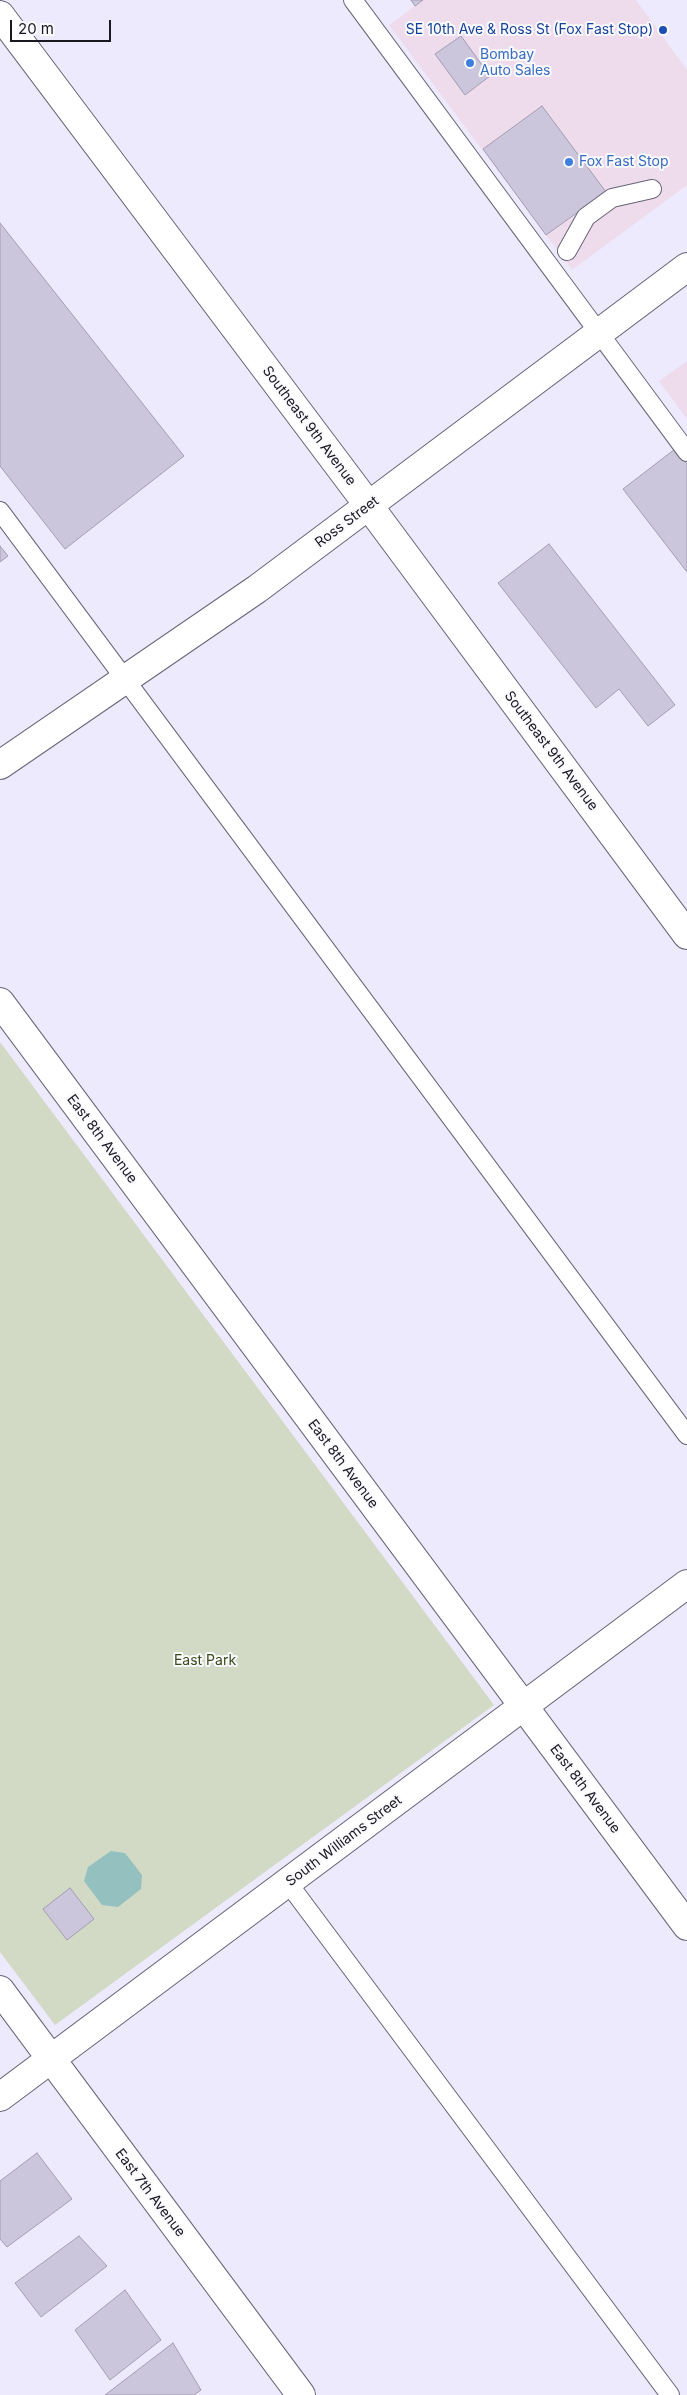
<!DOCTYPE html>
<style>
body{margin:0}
#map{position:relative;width:687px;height:2395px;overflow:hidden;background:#eceafc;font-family:Inter,sans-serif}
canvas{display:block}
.scale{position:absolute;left:10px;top:20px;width:101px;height:22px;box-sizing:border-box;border:2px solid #191820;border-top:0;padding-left:6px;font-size:15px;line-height:18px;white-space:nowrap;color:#191820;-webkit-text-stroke:4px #f9f9fe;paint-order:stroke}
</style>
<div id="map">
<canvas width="687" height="2395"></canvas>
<div class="scale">20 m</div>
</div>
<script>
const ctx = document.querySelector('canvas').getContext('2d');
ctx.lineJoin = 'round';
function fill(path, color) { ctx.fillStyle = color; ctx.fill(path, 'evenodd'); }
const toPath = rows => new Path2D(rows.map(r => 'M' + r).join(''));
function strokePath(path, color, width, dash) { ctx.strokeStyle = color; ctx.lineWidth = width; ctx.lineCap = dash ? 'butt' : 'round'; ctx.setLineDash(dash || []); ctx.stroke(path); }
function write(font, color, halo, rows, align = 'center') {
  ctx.font = font + ' Inter,sans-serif'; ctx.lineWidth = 4; ctx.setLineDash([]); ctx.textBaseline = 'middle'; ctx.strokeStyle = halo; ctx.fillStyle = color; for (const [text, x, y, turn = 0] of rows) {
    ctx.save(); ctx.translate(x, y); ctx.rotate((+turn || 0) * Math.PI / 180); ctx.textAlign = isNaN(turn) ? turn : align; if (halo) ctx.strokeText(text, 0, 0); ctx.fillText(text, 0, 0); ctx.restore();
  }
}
fill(toPath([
 [423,0,636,0,687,70,687,185,572,270,389,25],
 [687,361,687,419,659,381]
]), '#eedced');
fill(toPath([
 [0,1042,494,1705,55,2025,0,1952]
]), '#d2dac5');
fill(toPath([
 [111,1851,125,1853,142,1875,141,1889,118,1907,102,1905,84,1881,88,1867]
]), '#94c0c0');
const building = toPath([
 [411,0,423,0,415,6,411,0],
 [461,36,490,76,465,95,435,54,461,36],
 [542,106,606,192,546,235,483,149,542,106],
 [0,223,184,456,65,549,0,466,0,223],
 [675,449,687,464,687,572,623,489,675,449],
 [549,544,675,705,648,726,619,689,596,708,498,583,549,544],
 [0,546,8,556,0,562,0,546],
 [70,1888,94,1919,67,1940,43,1909,70,1888],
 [37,2153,72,2199,7,2247,0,2239,0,2181,37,2153],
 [79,2236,107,2266,41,2317,15,2283,79,2236],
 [125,2290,161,2340,110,2380,75,2330,125,2290],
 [173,2343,201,2390,194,2395,105,2395,173,2343]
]);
fill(building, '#cbc6dc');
strokePath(building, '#a39eb2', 1);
const lane = toPath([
 [353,0,687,452],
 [567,251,586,217,612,198,652,189],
 [0,511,687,1435],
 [288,1883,670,2395]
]);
const street = toPath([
 [0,15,369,506,687,935],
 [0,1990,301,2395],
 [0,2097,687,1584]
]);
const secondary = toPath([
 [0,765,257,589,687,267],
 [0,1002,687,1926]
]);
strokePath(lane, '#666477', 20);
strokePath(street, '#666477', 30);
strokePath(secondary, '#666477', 30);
strokePath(lane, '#fff', 18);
strokePath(street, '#fff', 28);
strokePath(secondary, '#fff', 28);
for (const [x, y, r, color] of [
 [663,30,5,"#1a4fb4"],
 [470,63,5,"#3f7fe0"],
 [569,162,5,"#3f7fe0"]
]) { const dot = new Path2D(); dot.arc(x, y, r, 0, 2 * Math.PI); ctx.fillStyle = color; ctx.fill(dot); strokePath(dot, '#f9f9fe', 2); }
write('14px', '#164399', '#f9f9fe', [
 ["SE 10th Ave & Ross St (Fox Fast Stop)",653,30]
], 'right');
write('14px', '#366cbe', '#f9f9fe', [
 ["Bombay",480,55],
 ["Auto Sales",480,71],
 ["Fox Fast Stop",579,162]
], 'left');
write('14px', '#191820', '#f9f9fe', [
 ["Southeast 9th Avenue",309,426,53],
 ["Ross Street",347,522,-37],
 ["Southeast 9th Avenue",551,751,53],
 ["East 8th Avenue",102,1139,53],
 ["East 8th Avenue",343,1464,53],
 ["East 8th Avenue",585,1789,53],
 ["South Williams Street",344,1841,-37],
 ["East 7th Avenue",150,2193,53]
]);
write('14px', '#3a4916', '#f9f9fe', [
 ["East Park",205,1661]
]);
</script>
